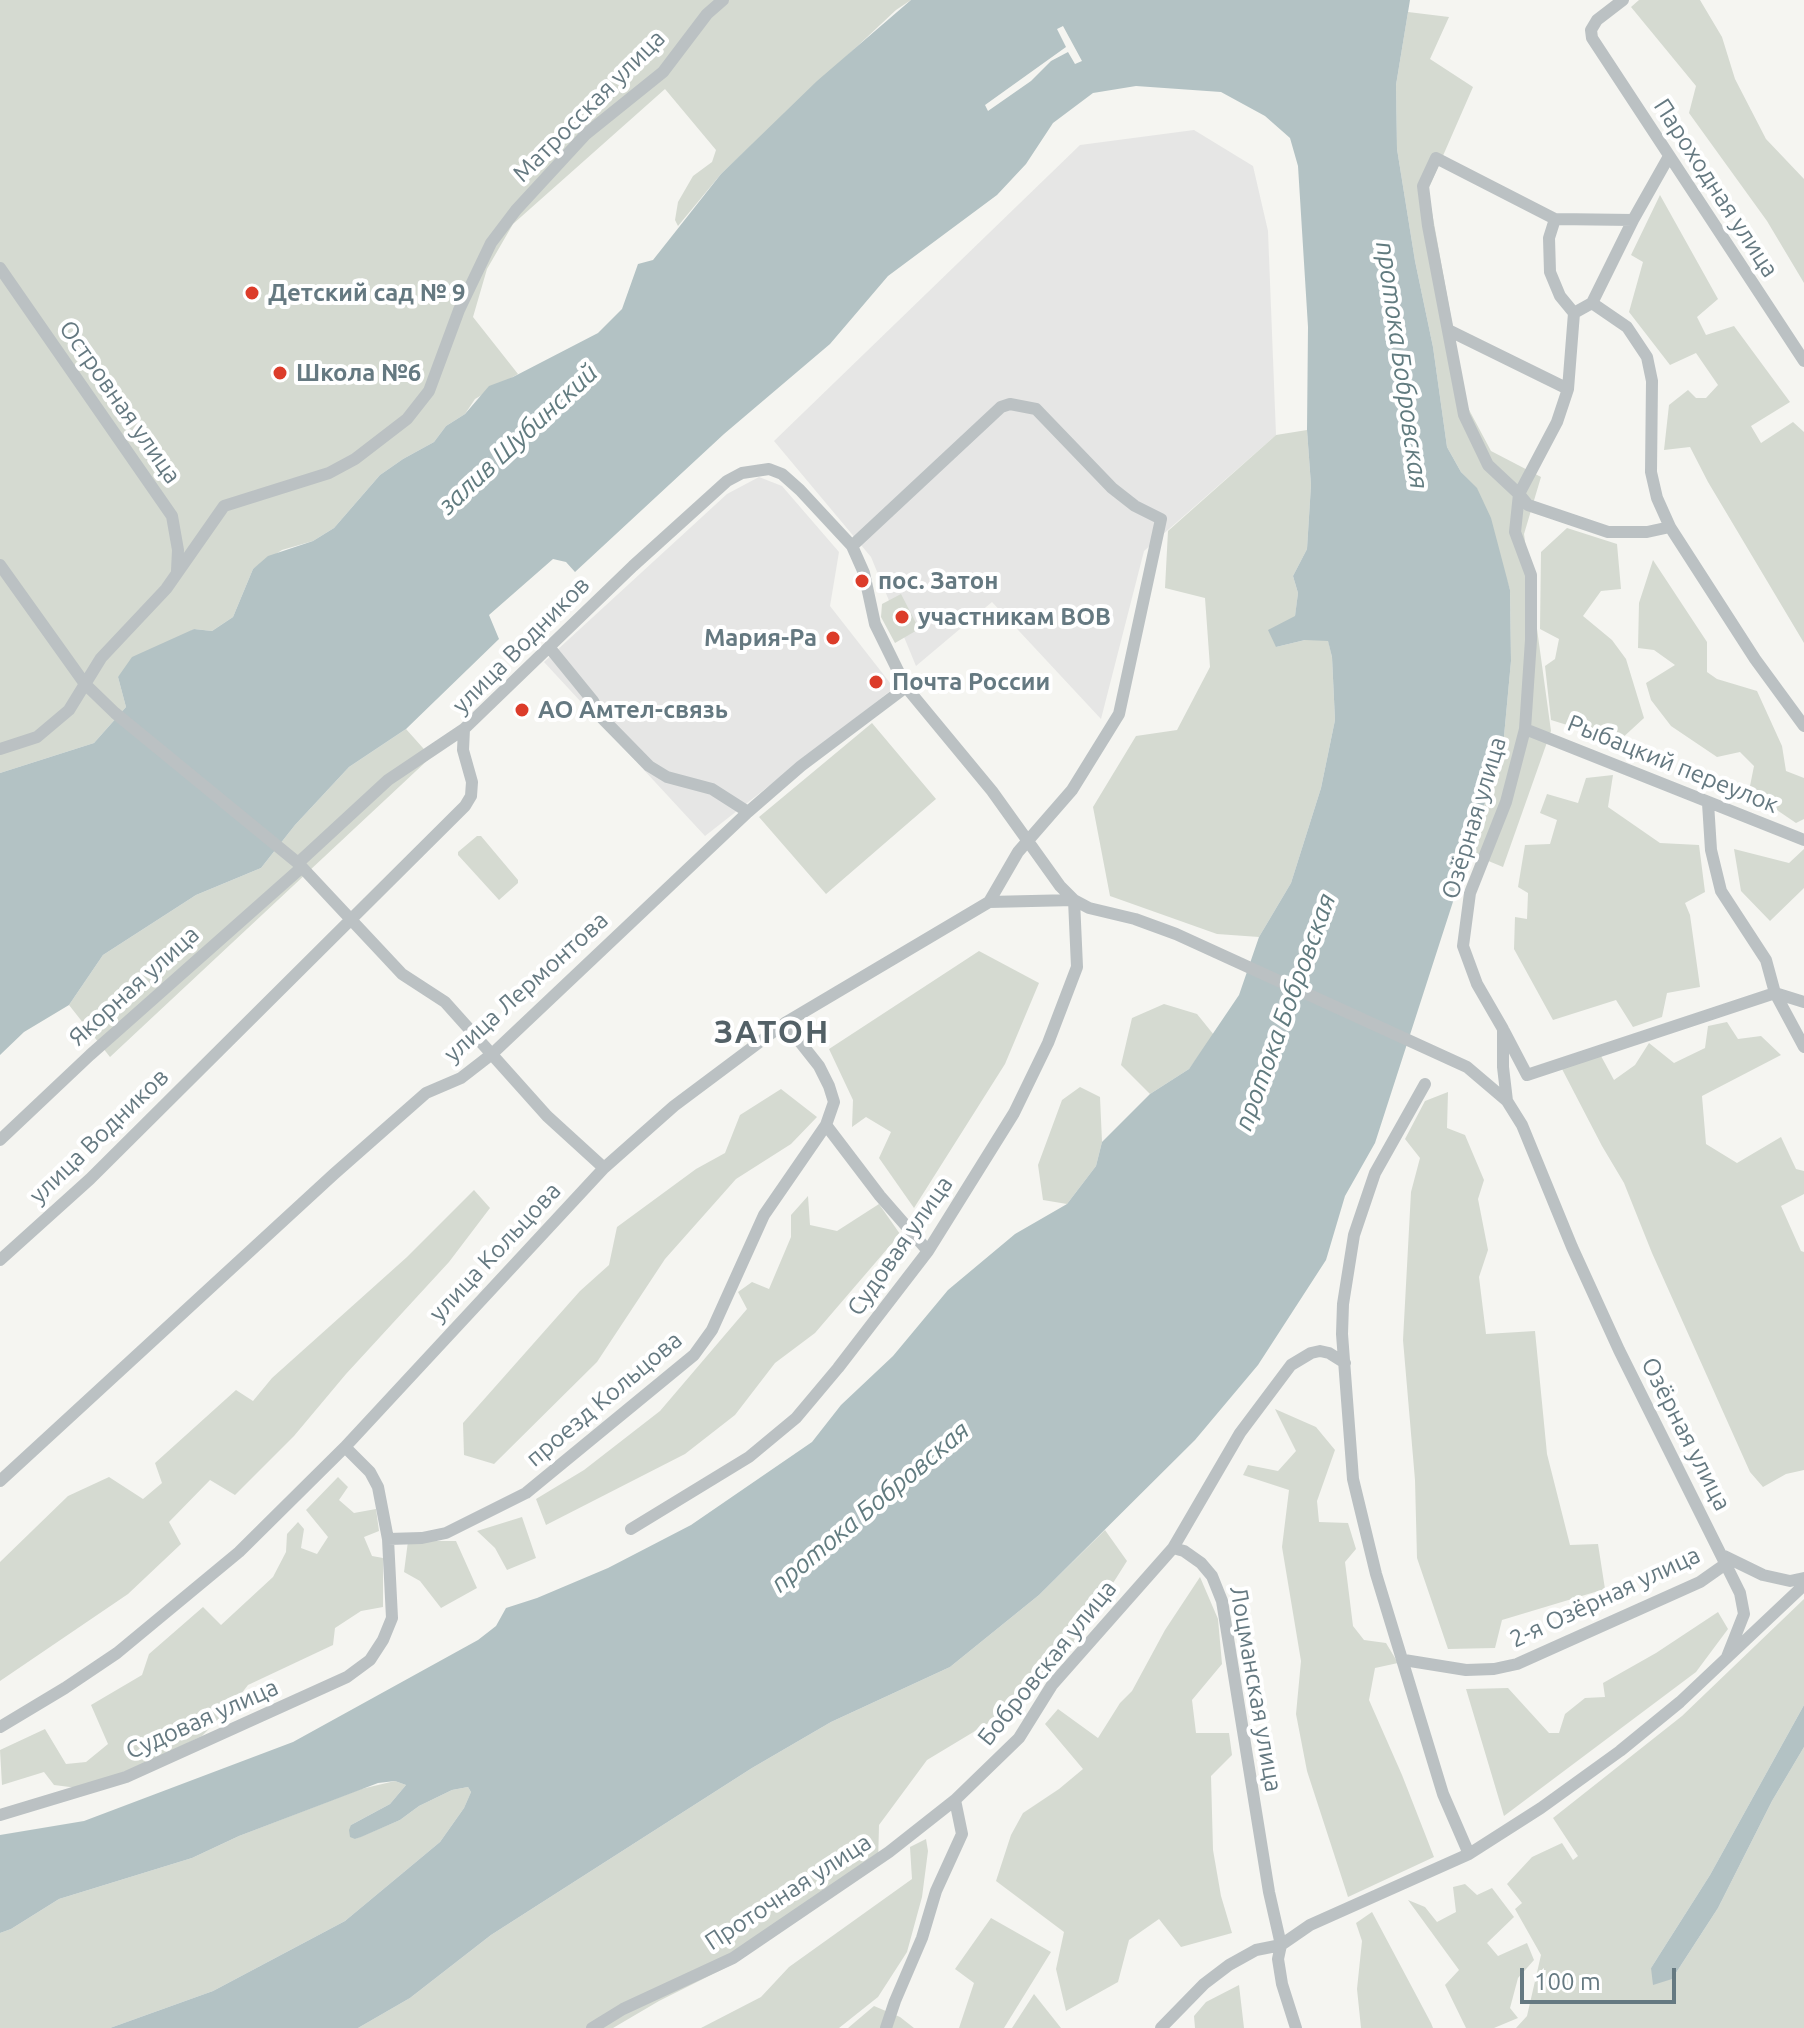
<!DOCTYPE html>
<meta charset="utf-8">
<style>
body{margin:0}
#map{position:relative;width:1804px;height:2028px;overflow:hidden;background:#f5f5f1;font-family:Ubuntu,sans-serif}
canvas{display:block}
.scale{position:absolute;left:1520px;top:1968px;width:156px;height:36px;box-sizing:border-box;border:4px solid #657981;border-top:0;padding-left:10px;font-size:24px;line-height:28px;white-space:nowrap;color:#657981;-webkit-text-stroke:6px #fff;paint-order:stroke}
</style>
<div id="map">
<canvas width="1804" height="2028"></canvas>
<div class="scale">100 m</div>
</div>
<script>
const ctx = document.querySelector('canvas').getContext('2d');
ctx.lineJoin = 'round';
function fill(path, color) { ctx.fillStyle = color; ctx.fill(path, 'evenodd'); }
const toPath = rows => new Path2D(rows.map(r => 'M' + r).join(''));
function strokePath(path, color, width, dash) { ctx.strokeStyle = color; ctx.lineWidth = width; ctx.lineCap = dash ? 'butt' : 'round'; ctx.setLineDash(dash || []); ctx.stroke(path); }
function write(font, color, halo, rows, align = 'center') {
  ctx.font = font + ' Ubuntu,sans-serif'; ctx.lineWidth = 8; ctx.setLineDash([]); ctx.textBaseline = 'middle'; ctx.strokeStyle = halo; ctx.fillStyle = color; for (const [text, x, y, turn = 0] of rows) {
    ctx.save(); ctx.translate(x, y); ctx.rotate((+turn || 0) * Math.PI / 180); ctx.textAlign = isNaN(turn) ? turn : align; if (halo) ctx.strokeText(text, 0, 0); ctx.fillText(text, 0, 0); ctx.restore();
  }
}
fill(toPath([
 [1194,130,1253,166,1268,231,1276,435,1144,551,1101,719,992,602,916,666,871,557,774,441,1080,145],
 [759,477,782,486,839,552,830,606,894,688,705,836,544,662,727,494]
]), '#e6e6e5');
fill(toPath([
 [0,0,911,0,896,10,721,174,678,226,675,220,678,202,693,176,712,162,716,150,665,89,513,224,487,269,473,317,518,374,475,399,465,414,446,426,434,442,403,459,380,475,334,528,313,541,282,550,253,569,233,617,212,631,194,629,118,677,126,707,94,743,0,773],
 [1639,0,1700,0,1722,37,1735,79,1766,139,1804,179,1804,283,1767,221,1689,113,1696,86,1631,7],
 [1408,12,1449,17,1430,59,1473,87,1428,190,1467,406,1491,451,1541,477,1524,534,1551,731,1503,867,1469,853,1503,747,1511,661,1510,590,1477,489,1461,472,1447,447,1433,347,1415,261,1397,149,1396,85],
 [1660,195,1718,299,1697,317,1706,335,1734,326,1790,402,1751,426,1761,443,1793,422,1804,432,1804,643,1708,482,1690,447,1664,450,1669,405,1688,390,1696,398,1706,398,1718,385,1696,353,1670,365,1629,312,1643,262,1631,255],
 [1307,430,1311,485,1307,549,1293,576,1298,593,1295,617,1276,647,1305,640,1328,640,1332,657,1335,720,1321,788,1291,883,1259,937,1217,934,1110,896,1093,807,1136,736,1177,730,1210,667,1205,598,1165,588,1168,531,1276,435],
 [1567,528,1617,544,1621,589,1601,591,1583,616,1612,640,1626,659,1644,718,1619,741,1551,720,1545,666,1555,659,1559,639,1540,629,1541,552],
 [1653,560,1707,642,1707,672,1717,679,1757,691,1782,746,1786,771,1804,778,1804,819,1796,823,1749,791,1754,766,1740,752,1717,757,1671,726,1651,700,1646,683,1675,665,1654,650,1638,648,1639,603],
 [901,594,919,629,895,643,881,617,882,604],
 [872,723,936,799,826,894,759,817],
 [406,729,431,757,110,1057,69,1005,103,955,196,895,261,868,295,825,349,767],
 [1613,775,1608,807,1660,843,1699,845,1705,892,1685,903,1690,915,1700,987,1667,993,1662,1017,1633,1027,1616,1000,1553,1020,1514,949,1515,917,1527,919,1528,893,1518,887,1525,845,1550,844,1557,820,1540,813,1547,794,1578,803,1586,778],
 [477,836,481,836,518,880,518,883,499,900,458,855,458,852],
 [1734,849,1789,863,1804,849,1804,888,1770,921,1741,891],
 [979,951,1039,983,1005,1064,914,1208,879,1158,891,1132,866,1117,852,1127,853,1100,829,1049],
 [1164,1004,1197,1014,1214,1035,1189,1069,1150,1094,1121,1065,1132,1018],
 [1727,1022,1738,1039,1761,1036,1781,1055,1702,1096,1706,1144,1737,1163,1781,1137,1796,1169,1804,1171,1804,1194,1781,1206,1801,1251,1804,1252,1804,1470,1786,1474,1763,1487,1750,1472,1652,1253,1624,1183,1602,1146,1562,1069,1601,1056,1614,1080,1635,1065,1649,1043,1674,1063,1705,1048,1708,1026],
 [1080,1087,1100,1097,1102,1142,1096,1166,1067,1204,1043,1200,1038,1165,1062,1100],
 [781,1089,817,1117,791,1144,736,1179,665,1259,597,1362,494,1464,464,1455,463,1423,580,1291,609,1265,617,1227,696,1169,725,1153,740,1115],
 [1448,1092,1447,1128,1465,1135,1484,1180,1478,1199,1488,1250,1479,1277,1486,1334,1535,1331,1547,1454,1570,1545,1598,1544,1605,1589,1502,1620,1495,1648,1448,1649,1417,1558,1415,1480,1403,1340,1411,1192,1420,1158,1405,1139,1425,1101],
 [474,1190,490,1208,449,1262,346,1374,294,1436,235,1495,210,1480,169,1522,181,1544,128,1594,0,1681,0,1562,68,1496,109,1477,143,1499,162,1483,155,1463,236,1390,253,1401,272,1378,407,1257],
 [808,1196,810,1225,837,1231,879,1204,900,1234,815,1333,775,1363,735,1415,685,1454,546,1525,536,1499,584,1470,660,1411,747,1309,738,1292,752,1282,769,1289,791,1237,791,1215],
 [1275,1409,1316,1427,1335,1450,1317,1501,1319,1522,1348,1523,1356,1549,1345,1562,1353,1626,1364,1640,1386,1643,1398,1663,1375,1668,1369,1700,1402,1775,1434,1857,1348,1897,1307,1771,1296,1714,1301,1661,1282,1547,1289,1490,1243,1475,1248,1465,1278,1471,1296,1451],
 [338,1477,348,1487,339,1500,354,1513,376,1509,379,1531,364,1537,372,1556,383,1558,383,1607,361,1611,335,1628,333,1645,248,1685,234,1703,202,1736,143,1765,78,1788,54,1785,44,1772,2,1785,0,1750,45,1729,66,1764,86,1762,108,1744,91,1705,142,1675,149,1654,203,1607,221,1625,273,1577,286,1552,287,1534,298,1522,304,1529,301,1548,317,1554,328,1537,306,1510],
 [522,1517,536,1558,507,1570,495,1548,477,1531],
 [1105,1530,1127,1561,1068,1654,1005,1713,927,1760,879,1825,878,1865,735,1963,659,2001,613,2028,358,2028,410,1998,491,1935,752,1768,831,1722,950,1667,1039,1595],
 [408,1541,456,1541,477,1588,441,1608,420,1581,404,1572],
 [1200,1577,1218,1619,1222,1664,1192,1700,1196,1733,1229,1733,1232,1755,1211,1776,1213,1850,1221,1896,1232,1933,1181,1947,1159,1919,1129,1940,1118,1982,1066,2011,1056,1969,1064,1932,996,1881,1011,1835,1023,1813,1059,1789,1083,1769,1045,1724,1058,1709,1098,1738,1120,1703,1132,1691,1165,1630],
 [1804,1599,1804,1705,1710,1875,1651,1968,1672,1979,1718,1908,1772,1801,1804,1747,1804,2028,1516,2028,1527,2016,1541,1955,1515,1909,1522,1903,1507,1884,1532,1857,1562,1843,1573,1860,1578,1856,1553,1818,1682,1716],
 [1718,1612,1728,1629,1696,1672,1504,1816,1466,1689,1508,1688,1549,1733,1559,1733,1565,1714,1585,1698,1605,1697,1603,1683,1656,1653],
 [395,1781,406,1785,390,1804,351,1825,355,1839,400,1820,419,1806,452,1790,468,1787,471,1792,464,1808,440,1842,345,1921,213,1991,110,2028,0,2028,0,1933,11,1929,59,1899,192,1858,239,1836,361,1789],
 [926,1839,928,1851,922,1897,907,1952,878,1997,839,2028,701,2028,761,1997,789,1967,912,1879,910,1847],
 [1465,1884,1477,1895,1492,1888,1514,1917,1487,1943,1498,1956,1527,1943,1534,1960,1518,1978,1510,2008,1518,2018,1494,2028,1466,2028,1445,1985,1459,1970,1408,1900,1425,1907,1437,1922,1456,1912,1453,1887],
 [1372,1912,1431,2023,1433,2028,1361,2028,1357,1989,1362,1941,1356,1923],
 [991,1918,1051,1952,1004,2028,959,2028,974,1983,955,1969],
 [1239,1985,1244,2028,1195,2028,1194,2016,1206,2002],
 [1034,1994,1061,2028,1012,2028],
 [874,2006,900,2017,914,2028,848,2028]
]), '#d5dad1');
fill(toPath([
 [911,0,1410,0,1396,85,1397,149,1415,261,1433,347,1447,447,1461,472,1477,488,1491,518,1510,590,1511,661,1503,747,1375,1143,1345,1196,1326,1260,1258,1365,1195,1440,1039,1595,950,1667,831,1722,752,1768,491,1935,410,1998,358,2028,110,2028,213,1991,345,1921,440,1842,464,1808,471,1792,468,1787,452,1790,419,1806,400,1820,361,1837,355,1839,350,1837,349,1830,351,1825,390,1804,406,1785,395,1781,378,1783,239,1836,192,1858,59,1899,11,1929,0,1933,0,1835,84,1821,293,1742,478,1640,496,1626,506,1608,537,1598,608,1568,691,1525,812,1442,841,1405,893,1356,948,1290,1015,1234,1067,1204,1096,1166,1102,1142,1150,1094,1189,1069,1239,995,1259,937,1291,883,1321,788,1335,720,1332,657,1328,641,1305,640,1276,647,1268,630,1295,616,1298,593,1293,576,1307,549,1311,485,1307,430,1308,327,1298,166,1290,138,1265,116,1221,92,1136,86,1093,93,1053,123,1026,164,997,195,888,276,830,344,724,434,575,572,566,562,553,559,489,615,499,639,406,729,349,767,295,825,261,868,196,895,103,955,69,1005,24,1032,0,1055,0,773,94,743,126,707,118,677,132,657,194,629,212,631,233,617,253,569,268,556,313,541,334,528,380,475,403,459,434,442,446,426,465,414,489,386,513,377,598,333,622,309,638,264,653,260,721,174,817,81],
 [1804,1705,1804,1747,1772,1801,1718,1908,1672,1979,1653,1985,1651,1968,1710,1875]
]), '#b3c2c4');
fill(toPath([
 [1063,26,1082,61,1075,64,1068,52,1051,61,1031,81,988,111,985,105,1066,47,1057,29]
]), '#f5f5f1');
strokePath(toPath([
 [1623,0,1597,20,1591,30,1592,38,1804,361],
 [1668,158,1633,220,1592,303,1627,327,1647,357,1652,381,1651,472,1657,498,1670,527,1755,659,1804,726],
 [1555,219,1549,238,1550,272,1560,296,1574,313],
 [1633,220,1555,219,1436,158,1423,186,1428,226,1464,415,1488,465,1519,494,1528,505,1608,532,1647,532,1670,527],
 [0,268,172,516,178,550,177,571],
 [1448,330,1568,389],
 [852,546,1001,407,1010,404,1036,409,1112,488,1135,506,1161,519,1119,714,1072,790,1018,852,989,902],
 [0,565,85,684,115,713,298,863,402,974,445,1002,547,1116,604,1168],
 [549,647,593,701,602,718,649,766,667,777,712,789,748,812],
 [1525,729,1804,840],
 [0,749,37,737,69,710,101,658,166,589,224,506,329,473,355,459,407,419,429,391,459,310,491,243,516,210,586,134,663,72,707,14,723,0],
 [1708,803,1711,850,1721,891,1766,960,1775,993,1804,1047],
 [298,863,388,780,464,729],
 [785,1023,819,1066,829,1086,834,1102,826,1125,880,1196,928,1251],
 [1504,1031,1527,1075,1775,993,1804,1002],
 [1425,1084,1375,1173,1354,1235,1343,1304,1342,1334,1353,1479,1376,1574,1443,1794,1469,1854],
 [1507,1101,1503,1067,1503,1029,1477,984,1463,946,1470,893,1506,802,1525,729,1531,640,1531,575,1515,532,1519,494,1557,422,1568,389,1574,313,1592,303],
 [0,1140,90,1055,301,868],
 [0,1260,90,1179,465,806,471,796,472,782,463,750,464,729,633,566,727,481,742,473,769,469,782,474,800,490,852,546,864,573,875,624,906,687,992,791,1060,886,1074,900,1089,908,1135,919,1176,934,1467,1067,1507,1101,1522,1125,1572,1247,1619,1350,1740,1593,1744,1614,1727,1657],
 [0,1481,334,1174,426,1093,461,1078,492,1054,748,812,801,766,906,687],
 [631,1529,749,1457,796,1418,838,1368,928,1251,1014,1113,1048,1043,1077,967,1074,900],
 [388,1539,422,1538,446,1533,526,1493,694,1355,712,1330,764,1215,826,1125],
 [1724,1556,1763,1575,1790,1581,1804,1578],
 [1404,1660,1466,1670,1494,1669,1517,1664,1700,1582,1727,1563],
 [0,1727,65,1688,117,1653,239,1552,345,1447,604,1168,674,1106,785,1023,989,902,1074,900],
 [0,1815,126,1777,347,1677,370,1660,383,1640,392,1618,388,1539,378,1487,370,1472,345,1447],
 [592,2028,623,2009,733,1958,889,1852,955,1800],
 [886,2028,895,2001,922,1938,936,1891,962,1834,955,1800,1019,1738,1052,1685,1173,1548,1240,1433,1291,1365,1311,1353,1320,1351,1329,1353,1345,1363],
 [1161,2028,1204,1984,1229,1965,1256,1950,1281,1945,1269,1892,1222,1601,1212,1576,1201,1563,1184,1551,1173,1548],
 [1296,2028,1282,1984,1278,1959,1281,1945,1310,1925,1469,1854,1541,1808,1620,1751,1680,1702,1804,1585]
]), '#bbc1c3', 12);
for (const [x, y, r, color] of [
 [252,293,8,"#dc3c2a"],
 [280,373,8,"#dc3c2a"],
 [862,581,8,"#dc3c2a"],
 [902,617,8,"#dc3c2a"],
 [833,638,8,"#dc3c2a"],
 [876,682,8,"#dc3c2a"],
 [522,710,8,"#dc3c2a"]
]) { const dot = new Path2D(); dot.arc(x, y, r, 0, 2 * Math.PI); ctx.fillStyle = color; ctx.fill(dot); strokePath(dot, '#fff', 3); }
write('24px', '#657981', '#fff', [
 ["Матросская улица",589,106,-45],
 ["Пароходная улица",1716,188,57],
 ["Островная улица",120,402,55],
 ["улица Водников",521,645,-45],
 ["Рыбацкий переулок",1673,764,22],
 ["Озёрная улица",1474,818,-73],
 ["Якорная улица",134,986,-42],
 ["улица Лермонтова",526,987,-42],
 ["улица Водников",99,1136,-44],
 ["Судовая улица",900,1246,-55],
 ["улица Кольцова",495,1252,-47],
 ["проезд Кольцова",604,1399,-40],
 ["Озёрная улица",1686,1434,63],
 ["2-я Озёрная улица",1605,1597,-25],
 ["Бобровская улица",1047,1663,-51],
 ["Лоцманская улица",1256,1689,80],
 ["Судовая улица",202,1719,-24],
 ["Проточная улица",788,1892,-33]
]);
write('bold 24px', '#657981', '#fff', [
 ["Детский сад № 9",268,293],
 ["Школа №6",296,373],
 ["пос. Затон",878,581],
 ["участникам ВОВ",918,617],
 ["Мария-Ра",817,638,"right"],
 ["Почта России",892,682],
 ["АО Амтел-связь",538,710]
], 'left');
write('italic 26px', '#617b7f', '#fff', [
 ["протока Бобровская",1402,365,82],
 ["залив Шубинский",518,439,-43],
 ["протока Бобровская",1285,1012,-70],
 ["протока Бобровская",870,1507,-40]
]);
ctx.letterSpacing = '2px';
write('bold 32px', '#536167', '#fff', [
 ["ЗАТОН",772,1032]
]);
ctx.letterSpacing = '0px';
</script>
